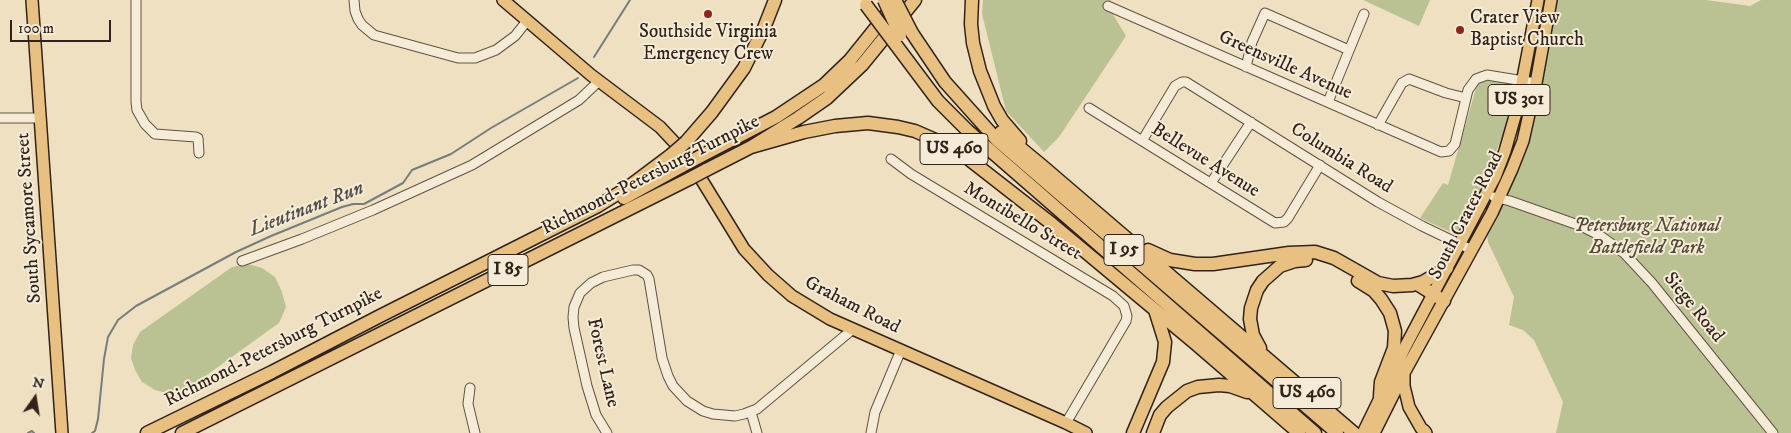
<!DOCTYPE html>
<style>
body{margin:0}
#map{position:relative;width:1791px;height:433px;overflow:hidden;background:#efe0c2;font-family:"IM FELL DW Pica",serif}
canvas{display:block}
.north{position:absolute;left:10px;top:373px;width:50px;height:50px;-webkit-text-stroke:4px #f5ebd7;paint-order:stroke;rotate:13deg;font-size:14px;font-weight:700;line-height:20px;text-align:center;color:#32231a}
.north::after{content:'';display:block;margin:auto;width:18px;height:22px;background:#32231a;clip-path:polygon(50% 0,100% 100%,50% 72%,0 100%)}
.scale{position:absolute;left:10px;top:20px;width:101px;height:22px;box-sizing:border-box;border:2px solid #32231a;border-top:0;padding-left:6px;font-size:15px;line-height:18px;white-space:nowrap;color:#32231a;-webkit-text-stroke:4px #f5ebd7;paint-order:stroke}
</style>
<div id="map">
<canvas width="1791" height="433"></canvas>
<div class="north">N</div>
<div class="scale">100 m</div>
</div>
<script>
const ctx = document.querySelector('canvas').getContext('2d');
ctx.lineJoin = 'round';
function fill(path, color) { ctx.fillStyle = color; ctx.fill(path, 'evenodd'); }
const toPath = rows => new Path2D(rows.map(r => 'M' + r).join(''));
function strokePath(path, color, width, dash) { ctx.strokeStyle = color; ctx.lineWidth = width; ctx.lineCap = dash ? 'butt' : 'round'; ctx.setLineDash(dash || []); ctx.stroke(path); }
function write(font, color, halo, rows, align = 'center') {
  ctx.font = font + ' "IM FELL DW Pica",serif'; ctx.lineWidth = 4; ctx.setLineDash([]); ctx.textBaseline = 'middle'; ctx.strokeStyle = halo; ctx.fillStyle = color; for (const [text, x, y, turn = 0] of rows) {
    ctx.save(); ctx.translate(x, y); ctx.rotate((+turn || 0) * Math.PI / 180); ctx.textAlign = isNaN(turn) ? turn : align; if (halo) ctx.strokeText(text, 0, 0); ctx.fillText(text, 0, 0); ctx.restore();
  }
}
fill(toPath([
 [983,0,1111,0,1108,6,1126,36,1059,137,1044,152,1006,111,982,14],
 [1363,0,1430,0,1419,26],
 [1557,0,1706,0,1750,6,1761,0,1791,0,1791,433,1556,433,1563,402,1534,340,1523,330,1509,325,1514,297,1488,242,1487,235,1518,170,1532,130,1542,87],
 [1479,78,1510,83,1514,91,1503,134,1484,183,1460,231,1453,233,1420,218,1443,183,1448,185],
 [248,264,262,268,275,277,282,292,286,307,279,323,186,390,170,394,155,390,142,382,135,370,131,358,133,345,140,332,232,267]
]), '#bac293');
strokePath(toPath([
 [594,57,630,0],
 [28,433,32,431,34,433],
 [92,433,95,431,98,419,104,359,108,337,118,320,136,306,236,252,271,236,342,207,353,204,364,204,403,183,412,170,451,154,491,128,578,78]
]), '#757e7d', 2);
const minor = toPath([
 [136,0,136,102,137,110,145,124,155,134,196,137,198,138,199,153],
 [354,0,355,11,358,19,362,25,374,35,458,58,475,58,496,50,515,36,527,21],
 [1108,6,1441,152,1449,151,1455,144,1468,90,1476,79,1487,75,1536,83],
 [1246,67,1252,42,1265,13,1349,50],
 [1328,102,1364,14],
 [1089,108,1275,223,1284,222,1288,218,1320,165],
 [0,118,40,118],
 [1378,125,1402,83,1409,79,1446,93,1466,98],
 [1142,141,1175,86,1182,82,1186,82,1378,202,1422,226,1472,250],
 [891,159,911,174,1113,296,1124,306,1127,316,1126,321,1066,423],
 [1211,183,1251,122],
 [1494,197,1510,201,1581,226,1599,235,1624,253,1652,283,1773,433],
 [242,261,302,239,373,210,472,165,579,100,599,81],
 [470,388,468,404,475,433],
 [751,412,757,433],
 [607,433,596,415,587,386,574,328,573,317,574,307,580,293,591,283,603,277,633,270,639,270,647,275,649,279,662,358,668,376,673,386,687,401,703,411,713,414,735,416,744,414,757,409,853,329],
 [871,433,875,412,901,350]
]);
const major = toPath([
 [32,0,62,433],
 [503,0,591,75,660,127,675,143,695,169,744,249,768,275,792,296,830,319,1066,423,1086,433],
 [1404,375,1404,386,1409,407,1421,428,1426,433],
 [1363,433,1404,349,1495,177,1505,151,1517,109,1538,0],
 [1374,433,1404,373,1492,213,1512,169,1523,141,1536,83,1551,0]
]);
const highway = toPath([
 [972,0,971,24,973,43,980,71,994,106,1002,120,1020,141],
 [912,33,945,82,997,140,1337,433],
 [896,45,938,101,968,131,1315,433],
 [1001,132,1041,165,1354,433],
 [686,142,712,112,744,68,764,28,775,0],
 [751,147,804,132,835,126,868,123,898,127,915,131,947,145,961,153,1052,224,1196,344,1299,433],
 [699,157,776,117,824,85,850,60,895,4],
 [706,170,751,147,798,118,827,98,862,65,915,0],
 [624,198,682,166],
 [1148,250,1170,260,1195,264,1213,264,1289,253,1315,252,1334,258,1378,283,1393,286,1412,285,1423,282,1447,268],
 [1358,281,1374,291,1381,299,1390,313,1395,331,1394,348,1381,382,1380,396],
 [1417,284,1444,301],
 [1260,348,1253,335,1250,319,1251,308,1257,290,1263,281,1280,266,1295,261,1306,260],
 [1424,431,1425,433],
 [147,433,272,372,380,316,598,206,627,188,671,155],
 [182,433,691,178],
 [1133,433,1163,362,1165,342,1155,310],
 [1153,433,1160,415,1167,407,1187,391,1198,387,1219,385,1230,386,1247,392]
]);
strokePath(minor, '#615244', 11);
strokePath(major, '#32231a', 14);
strokePath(highway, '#32231a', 15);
strokePath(minor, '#f5ebd7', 9);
strokePath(major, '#e8c081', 11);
strokePath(highway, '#e8c081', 12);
const highwayBridge = toPath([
 [884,0,900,35],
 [895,0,912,33],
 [866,5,896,45],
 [671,155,686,142],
 [682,166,699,157],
 [691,178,706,170]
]);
strokePath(highwayBridge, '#32231a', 15, []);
strokePath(highwayBridge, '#e8c081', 12);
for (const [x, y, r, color] of [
 [708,14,5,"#8f2418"],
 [1460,30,5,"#8f2418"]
]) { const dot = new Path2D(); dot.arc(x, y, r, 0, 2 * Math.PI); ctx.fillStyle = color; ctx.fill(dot); strokePath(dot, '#f5ebd7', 2); }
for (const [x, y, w] of [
 [1519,100,62],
 [954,149,68],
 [1124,250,40],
 [508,270,40],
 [1307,393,68]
]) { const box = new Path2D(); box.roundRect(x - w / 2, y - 15.5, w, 31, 4); ctx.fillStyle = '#f5ebd7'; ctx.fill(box); strokePath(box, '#32231a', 1); }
write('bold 18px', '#32231a', null, [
 ["US 301",1519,100],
 ["US 460",954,149],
 ["I 95",1124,250],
 ["I 85",508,270],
 ["US 460",1307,393]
]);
write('19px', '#32231a', '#f5ebd7', [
 ["Crater View",1470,19],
 ["Baptist Church",1470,41],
 ["Southside Virginia",708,33,"center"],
 ["Emergency Crew",708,55,"center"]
], 'left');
write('19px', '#32231a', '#f5ebd7', [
 ["Greensville Avenue",1285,66,24],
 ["Columbia Road",1341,159,32],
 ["Bellevue Avenue",1205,161,32],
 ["Richmond-Petersburg Turnpike",651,176,-27],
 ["South Crater Road",1467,216,-63],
 ["South Sycamore Street",30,218,-94],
 ["Montibello Street",1022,222,31],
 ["Graham Road",852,306,27],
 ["Siege Road",1693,308,51],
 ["Richmond-Petersburg Turnpike",274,348,-27],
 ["Forest Lane",602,363,77]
]);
write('italic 19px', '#544b38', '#f5ebd7', [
 ["Petersburg National",1647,227],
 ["Battlefield Park",1647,249]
]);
write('italic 20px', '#53504c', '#f5ebd7', [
 ["Lieutinant Run",307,210,-21]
]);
</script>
